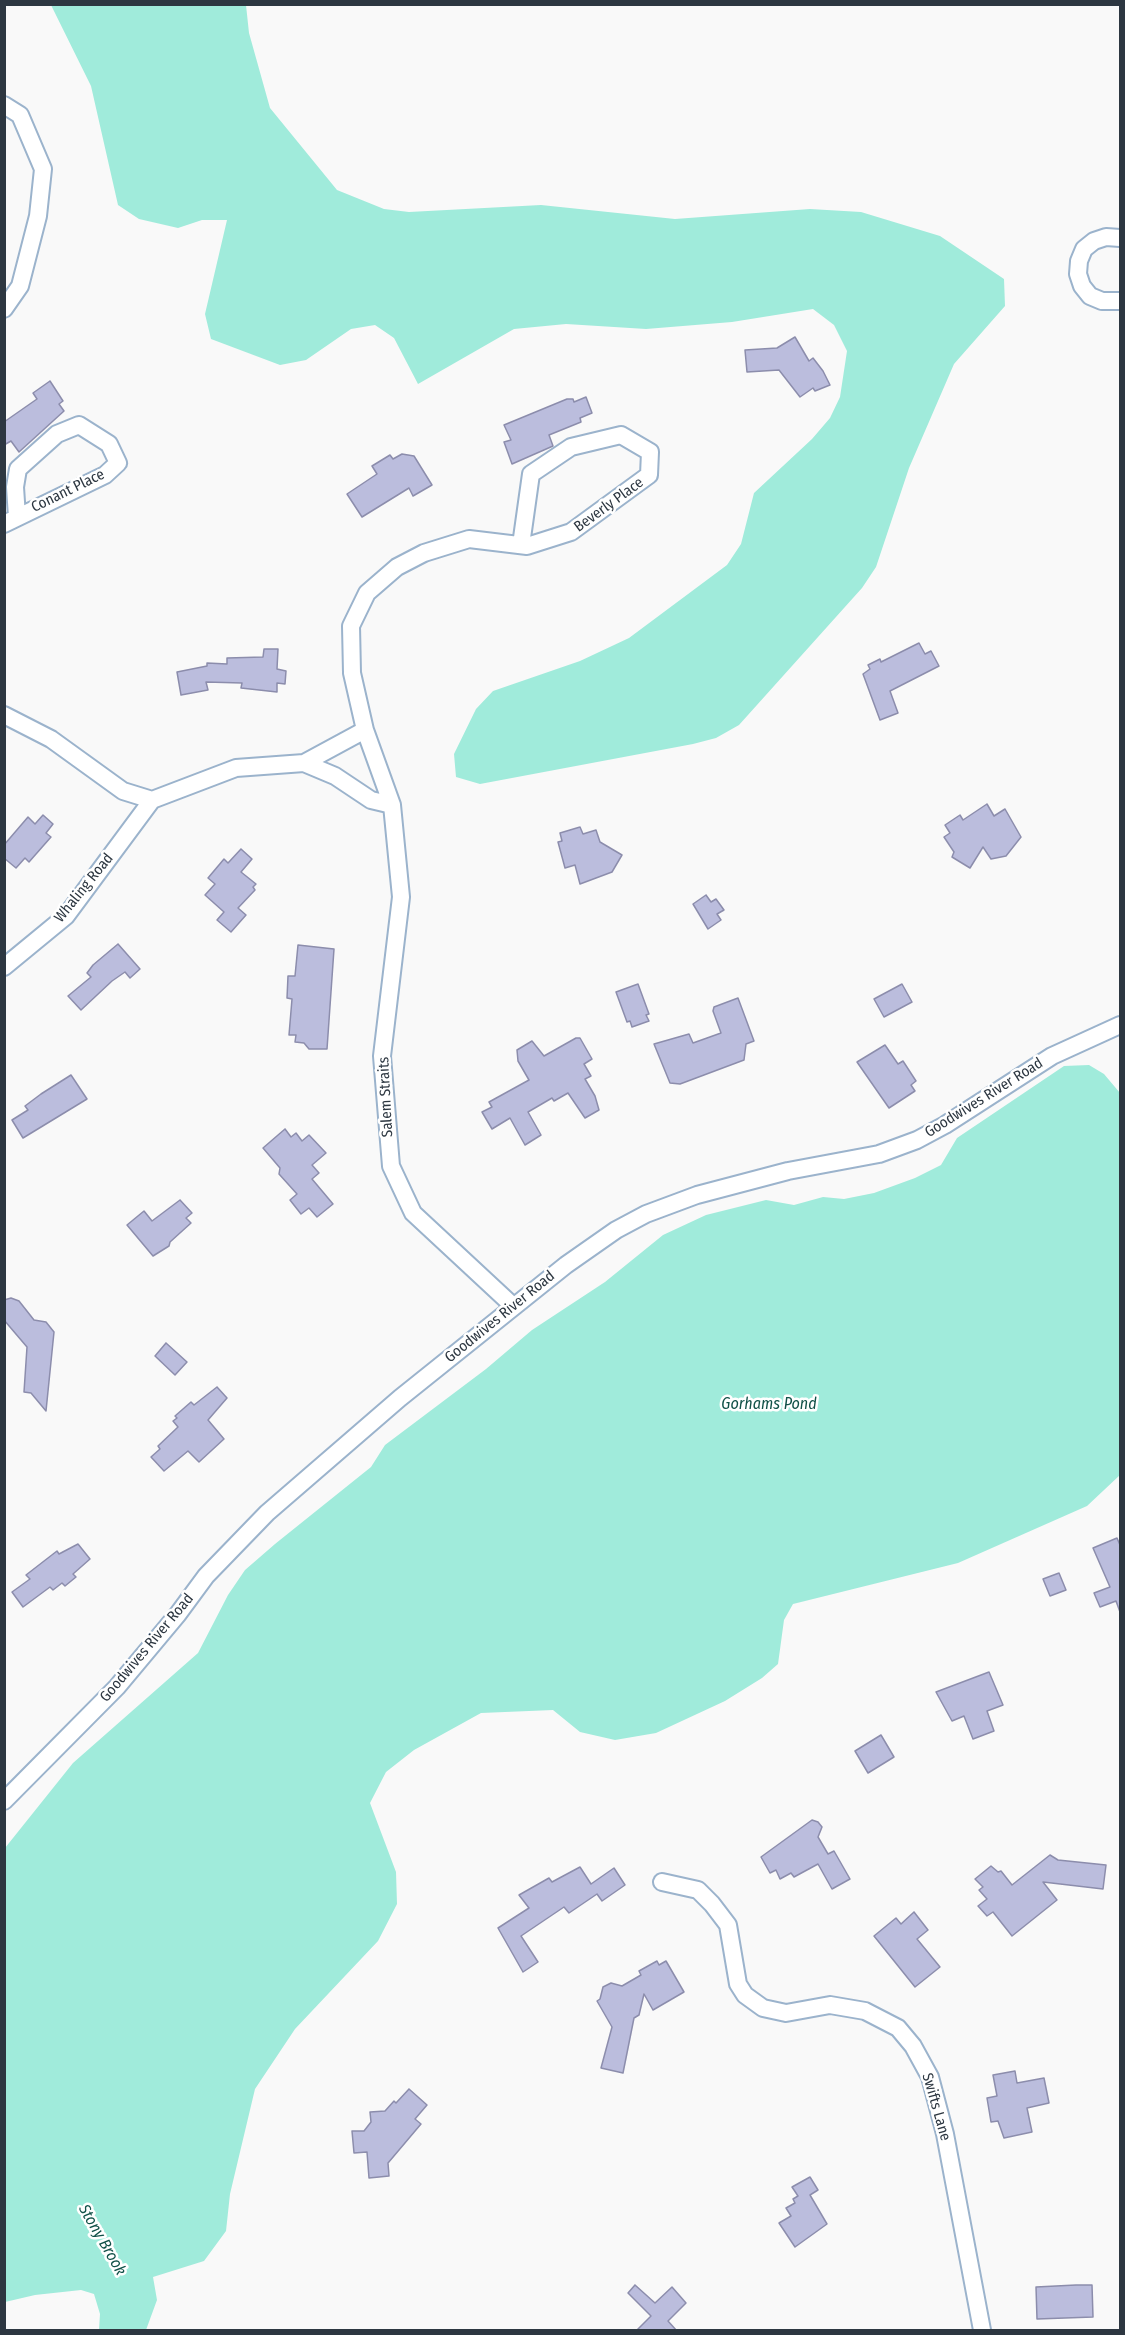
<!DOCTYPE html>
<style>
body{margin:0}
#map{position:relative;width:1125px;height:2335px;overflow:hidden;background:#f9f9f9;font-family:"Fira Sans Condensed",sans-serif}
canvas{display:block}
.frame{position:absolute;inset:0;border:6px solid #2d3741;pointer-events:none}
</style>
<div id="map">
<canvas width="1125" height="2335"></canvas>
<div class="frame"></div>
</div>
<script>
const ctx = document.querySelector('canvas').getContext('2d');
ctx.lineJoin = 'round';
function fill(path, color) { ctx.fillStyle = color; ctx.fill(path, 'evenodd'); }
const toPath = rows => new Path2D(rows.map(r => 'M' + r).join(''));
function strokePath(path, color, width, dash) { ctx.strokeStyle = color; ctx.lineWidth = width; ctx.lineCap = dash ? 'butt' : 'round'; ctx.setLineDash(dash || []); ctx.stroke(path); }
function write(font, color, halo, rows, align = 'center') {
  ctx.font = font + ' "Fira Sans Condensed",sans-serif'; ctx.lineWidth = 5; ctx.setLineDash([]); ctx.textBaseline = 'middle'; ctx.strokeStyle = halo; ctx.fillStyle = color; for (const [text, x, y, turn = 0] of rows) {
    ctx.save(); ctx.translate(x, y); ctx.rotate((+turn || 0) * Math.PI / 180); ctx.textAlign = isNaN(turn) ? turn : align; if (halo) ctx.strokeText(text, 0, 0); ctx.fillText(text, 0, 0); ctx.restore();
  }
}
fill(toPath([
 [51,5,246,5,249,33,270,108,337,190,384,209,409,212,541,205,675,219,810,209,861,212,940,236,1004,279,1005,306,954,364,909,468,876,567,862,588,739,725,716,738,693,744,480,784,456,777,454,754,476,709,493,691,580,661,629,638,727,565,741,544,754,493,812,439,830,418,840,397,847,351,834,325,813,309,732,322,646,329,566,324,514,329,418,384,394,338,375,325,351,329,306,360,280,365,211,339,205,314,227,220,202,220,178,228,139,219,118,205,91,86],
 [1089,1065,1104,1074,1120,1093,1120,1475,1087,1506,958,1563,793,1604,784,1620,778,1664,762,1678,725,1701,656,1733,615,1740,580,1732,553,1710,481,1713,414,1750,386,1772,370,1803,396,1872,397,1904,378,1941,295,2029,255,2089,230,2194,226,2231,204,2261,153,2277,157,2300,146,2330,99,2330,100,2314,94,2294,81,2290,35,2295,5,2302,5,1848,73,1763,198,1653,228,1595,245,1570,275,1544,371,1467,385,1445,486,1369,532,1330,605,1282,663,1235,706,1215,766,1200,794,1205,823,1197,844,1199,874,1193,915,1178,941,1165,957,1138,1064,1066]
]), '#a0ebdb');
const building = toPath([
 [795,337,809,361,813,358,823,371,830,385,815,391,813,388,800,397,779,370,747,372,745,350,777,348,795,337],
 [50,381,63,401,59,404,64,411,19,452,11,441,4,445,4,422,37,399,33,393,50,381],
 [586,397,592,413,580,418,581,422,549,435,553,446,512,464,504,442,511,440,504,425,567,399,573,399,574,402,586,397],
 [402,454,414,456,432,485,413,496,409,488,362,517,347,494,377,474,372,466,390,455,393,459,402,454],
 [919,643,925,654,931,651,939,666,890,691,898,713,880,720,863,674,870,669,868,665,880,659,881,662,919,643],
 [264,649,278,649,277,669,286,671,285,684,277,683,277,692,241,688,242,683,206,682,208,690,181,695,177,672,207,666,207,663,227,664,227,658,263,657,264,649],
 [987,804,994,816,1005,809,1021,837,1006,856,991,859,983,847,970,868,952,857,954,852,944,837,950,833,945,825,960,815,963,820,987,804],
 [43,815,53,824,46,833,51,837,29,862,25,858,16,868,4,858,4,845,28,817,35,824,43,815],
 [580,827,583,834,596,830,600,842,622,855,612,872,580,884,575,865,565,868,558,842,562,841,560,833,580,827],
 [241,849,252,859,241,872,256,884,253,887,255,890,238,908,246,915,231,932,217,920,224,912,205,895,215,884,208,878,224,859,228,863,241,849],
 [706,895,711,902,716,899,724,910,717,914,721,920,708,929,693,904,706,895],
 [118,944,140,969,130,978,125,972,112,981,81,1010,68,996,91,977,87,973,93,965,118,944],
 [298,945,334,949,327,1049,309,1049,304,1043,295,1042,296,1035,289,1035,292,999,287,998,288,976,295,976,298,945],
 [638,984,649,1014,646,1015,649,1021,632,1027,630,1021,627,1022,616,992,638,984],
 [902,984,912,1002,884,1017,874,999,902,984],
 [738,998,754,1041,746,1044,744,1060,680,1084,670,1083,654,1044,689,1034,693,1043,721,1033,713,1011,714,1007,738,998],
 [576,1038,580,1038,592,1059,584,1064,591,1076,585,1079,595,1096,599,1110,585,1118,568,1093,554,1101,552,1098,528,1112,541,1135,525,1145,510,1118,492,1129,482,1112,492,1107,489,1102,529,1080,518,1061,517,1050,532,1041,544,1056,576,1038],
 [885,1045,898,1064,903,1061,916,1081,911,1085,915,1091,889,1108,857,1062,885,1045],
 [71,1075,87,1099,23,1138,12,1120,28,1110,25,1106,41,1094,71,1075],
 [285,1129,291,1137,296,1133,302,1141,309,1135,326,1153,312,1165,319,1173,312,1179,333,1204,317,1217,309,1208,301,1214,290,1200,297,1194,279,1174,280,1168,263,1148,285,1129],
 [180,1200,192,1213,186,1218,191,1223,170,1242,169,1246,153,1256,127,1225,144,1211,152,1221,180,1200],
 [11,1298,19,1301,34,1320,46,1322,54,1332,46,1411,31,1393,24,1392,27,1347,4,1320,4,1300,11,1298],
 [166,1343,187,1362,175,1375,155,1356,166,1343],
 [217,1387,227,1398,208,1420,224,1439,199,1462,188,1451,164,1471,151,1457,160,1449,158,1446,178,1427,173,1421,177,1418,175,1416,191,1402,194,1405,217,1387],
 [1117,1538,1120,1545,1120,1612,1116,1601,1100,1607,1094,1593,1110,1587,1093,1548,1117,1538],
 [78,1544,90,1559,73,1574,76,1577,65,1586,62,1583,53,1590,50,1587,23,1607,12,1592,30,1579,26,1575,57,1551,59,1554,78,1544],
 [1059,1573,1066,1590,1050,1596,1043,1579,1059,1573],
 [989,1672,1003,1705,987,1711,994,1731,973,1739,964,1716,952,1721,936,1692,989,1672],
 [881,1735,894,1757,868,1773,855,1751,881,1735],
 [812,1820,818,1822,822,1827,818,1837,828,1854,834,1851,850,1879,832,1889,818,1864,794,1877,791,1873,780,1879,776,1870,770,1873,761,1857,812,1820],
 [1050,1855,1058,1860,1106,1865,1103,1889,1043,1882,1057,1900,1012,1936,993,1912,987,1916,978,1906,987,1899,979,1890,983,1887,975,1879,991,1866,998,1872,1001,1871,1012,1885,1050,1855],
 [580,1867,591,1884,614,1868,625,1885,602,1901,597,1894,569,1913,564,1907,521,1936,538,1962,523,1972,498,1928,529,1908,519,1895,549,1878,552,1882,580,1867],
 [914,1912,928,1930,917,1939,940,1967,915,1987,874,1936,896,1918,901,1924,914,1912],
 [657,1961,659,1965,666,1961,684,1992,653,2010,644,1994,639,2015,634,2018,623,2073,601,2068,612,2027,597,2001,600,1999,603,1987,611,1983,622,1986,641,1975,639,1971,657,1961],
 [1015,2071,1017,2083,1044,2078,1049,2103,1027,2108,1032,2132,1004,2138,998,2121,991,2122,987,2098,997,2096,993,2075,1015,2071],
 [409,2089,427,2105,415,2119,421,2124,388,2163,389,2176,369,2178,367,2152,354,2153,352,2131,364,2131,371,2122,370,2112,385,2111,394,2101,396,2103,409,2089],
 [810,2177,818,2190,810,2195,827,2224,795,2247,779,2223,791,2216,786,2208,795,2203,793,2199,798,2196,792,2187,810,2177],
 [635,2285,655,2303,672,2287,686,2303,668,2321,677,2331,636,2331,651,2316,628,2293,635,2285],
 [1076,2285,1092,2285,1093,2317,1037,2319,1036,2287,1076,2285]
]);
fill(building, '#bbbddd');
strokePath(building, '#8c8dac', 1.5);
const minor = toPath([
 [4,105,20,115,43,169,38,216,20,286,4,309],
 [1120,238,1106,237,1094,241,1084,249,1079,261,1078,274,1082,286,1090,296,1102,301,1120,301],
 [4,524,105,475,118,463,109,444,79,425,57,434,18,469,15,487,17,517],
 [4,715,51,739,123,791,152,800,236,768,304,763,365,730],
 [304,763,335,776,371,800,392,805],
 [4,967,66,916,152,800],
 [512,1305,413,1213,391,1166,382,1056,401,897,392,805,365,730,352,673,351,626,367,593,397,567,424,553,469,539,527,546,571,532,649,475,650,452,621,435,571,447,531,474,521,545],
 [4,1801,117,1687,178,1614,206,1576,267,1513,400,1398,566,1265,616,1230,646,1214,697,1195,788,1171,879,1154,917,1140,945,1125,1052,1056,1120,1025],
 [662,1882,698,1890,712,1904,728,1925,738,1984,745,1995,763,2008,786,2013,830,2005,865,2011,898,2028,913,2046,930,2077,945,2134,982,2330]
]);
strokePath(minor, '#9bb3cc', 20);
strokePath(minor, '#fff', 16);
write('15px', '#2d3741', '#fff', [
 ["Conant Place",68,491,-26],
 ["Beverly Place",609,505,-36],
 ["Whaling Road",84,888,-51],
 ["Salem Straits",386,1097,-93],
 ["Goodwives River Road",984,1098,-32],
 ["Goodwives River Road",500,1317,-39],
 ["Goodwives River Road",147,1648,-50],
 ["Swifts Lane",936,2107,74]
]);
write('italic 16px', '#115148', '#fff', [
 ["Gorhams Pond",769,1405],
 ["Stony Brook",102,2240,60]
]);
</script>
